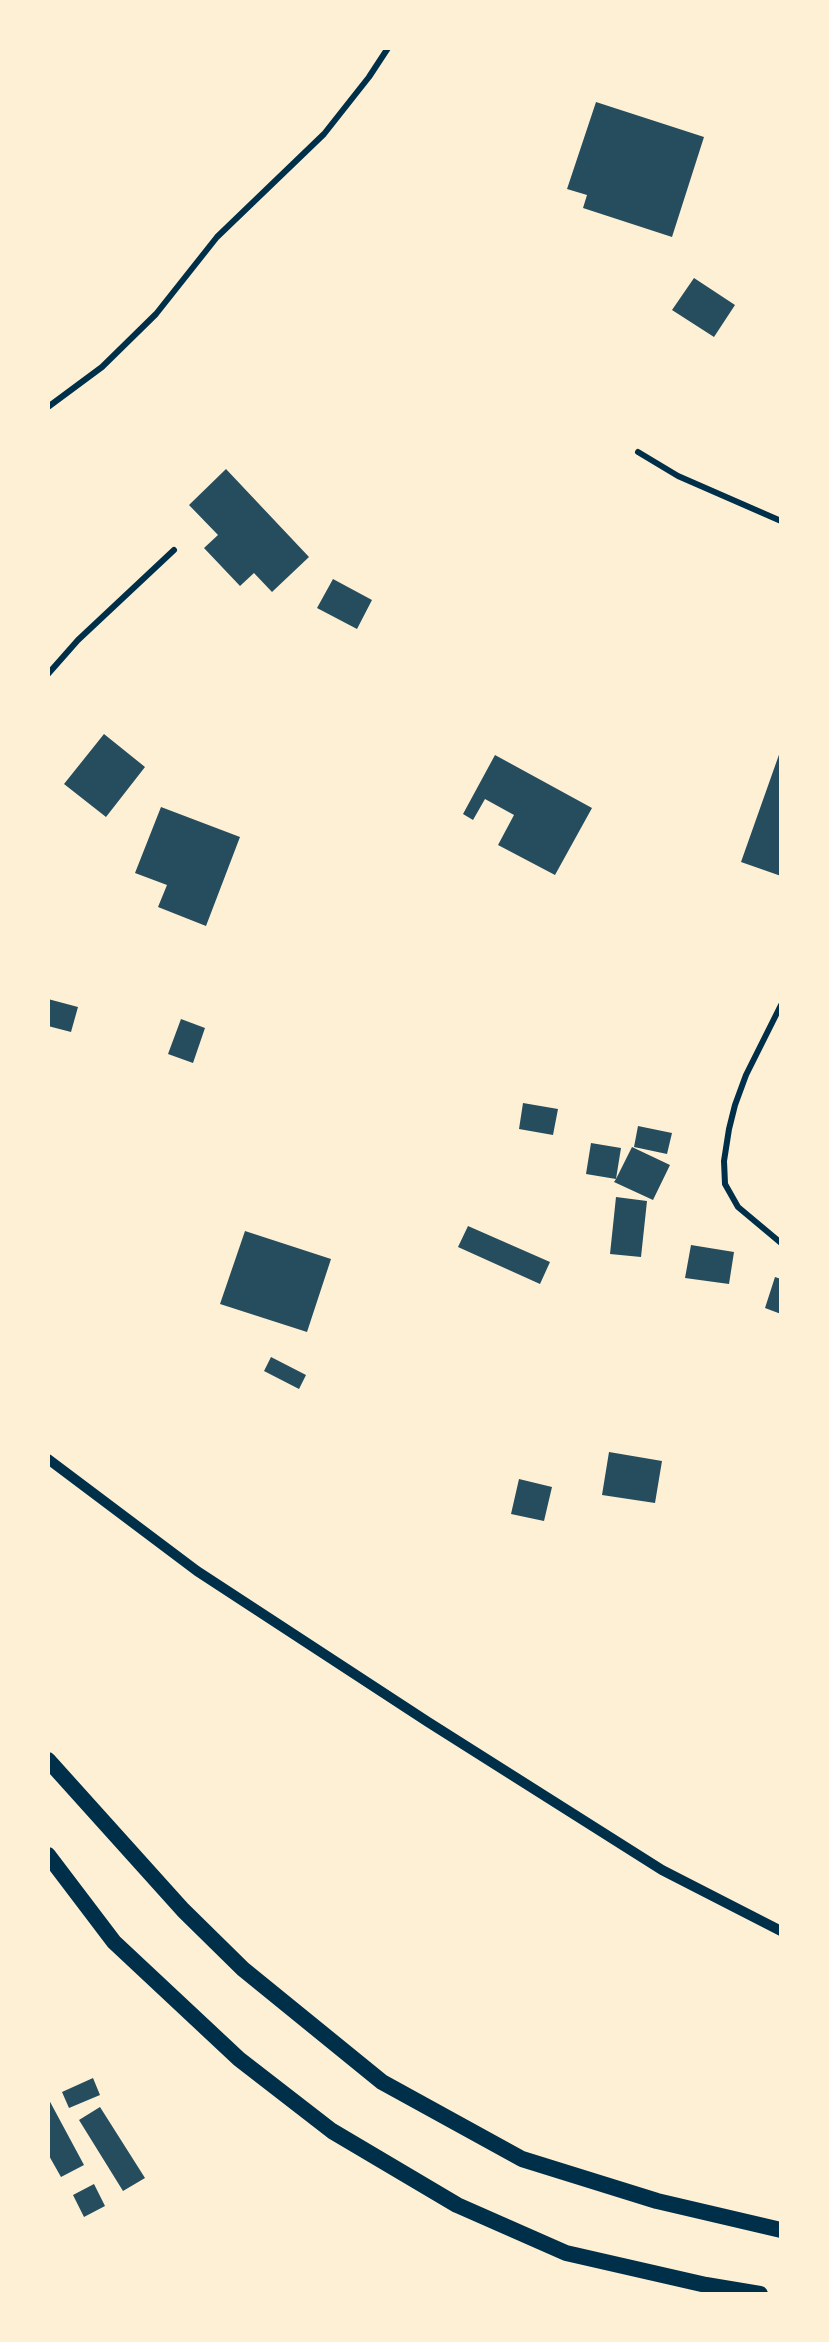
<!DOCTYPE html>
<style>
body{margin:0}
#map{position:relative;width:829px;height:2342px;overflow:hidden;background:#fdf0d5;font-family:"Archivo Narrow",sans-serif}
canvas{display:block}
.frame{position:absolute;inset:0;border:50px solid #fdf0d5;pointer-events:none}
</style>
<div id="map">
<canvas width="829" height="2342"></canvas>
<div class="frame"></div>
</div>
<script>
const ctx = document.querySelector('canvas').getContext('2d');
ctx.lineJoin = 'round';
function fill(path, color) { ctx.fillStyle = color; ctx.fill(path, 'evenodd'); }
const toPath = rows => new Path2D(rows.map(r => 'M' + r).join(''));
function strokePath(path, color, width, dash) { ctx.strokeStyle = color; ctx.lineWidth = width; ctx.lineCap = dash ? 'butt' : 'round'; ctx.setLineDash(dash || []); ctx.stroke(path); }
fill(toPath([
 [596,102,704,137,672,237,583,208,587,195,567,189],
 [694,278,735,305,714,337,672,310],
 [226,469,309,557,272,592,254,573,240,586,204,548,218,535,189,505],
 [333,579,372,600,357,629,317,608],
 [104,734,145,767,106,817,64,784],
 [781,749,781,876,741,862],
 [495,755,592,808,555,875,498,845,514,815,485,799,473,820,463,814],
 [161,807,240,837,206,926,158,907,167,885,135,873],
 [48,999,78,1007,71,1032,48,1026],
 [181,1019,205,1028,193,1063,168,1054],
 [523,1103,558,1109,553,1135,519,1129],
 [638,1126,672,1133,667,1154,634,1147],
 [591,1143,621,1148,616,1179,632,1147,670,1165,653,1200,614,1182,616,1179,586,1174],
 [616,1197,647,1201,641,1257,610,1254],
 [468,1226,550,1262,540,1284,458,1247],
 [245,1231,331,1259,307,1332,220,1304],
 [691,1245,734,1252,729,1284,685,1278],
 [775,1277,781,1279,781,1314,765,1308],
 [271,1357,306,1375,299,1389,264,1371],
 [609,1452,662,1461,655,1503,602,1495],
 [519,1479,552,1487,544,1521,511,1514],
 [93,2078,100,2095,69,2108,62,2092],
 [48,2098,84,2165,61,2177,48,2154],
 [100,2107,145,2178,123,2191,79,2120],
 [94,2184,105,2206,84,2217,73,2195]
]), '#264d5e');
strokePath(toPath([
 [48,407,102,367,156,314,217,237,324,134,369,77,388,48],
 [638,452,678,476,781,521],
 [48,674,78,640,174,550],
 [781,1005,746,1075,735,1105,729,1129,724,1161,725,1184,738,1207,781,1243]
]), '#003049', 6);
strokePath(toPath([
 [48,1459,197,1571,428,1722,662,1870,781,1931]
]), '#003049', 10);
strokePath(toPath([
 [48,1760,183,1910,243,1969,382,2082,522,2159,657,2201,781,2230],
 [48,1855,114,1942,239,2059,332,2131,457,2205,566,2253,706,2285,760,2294]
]), '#003049', 16);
</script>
